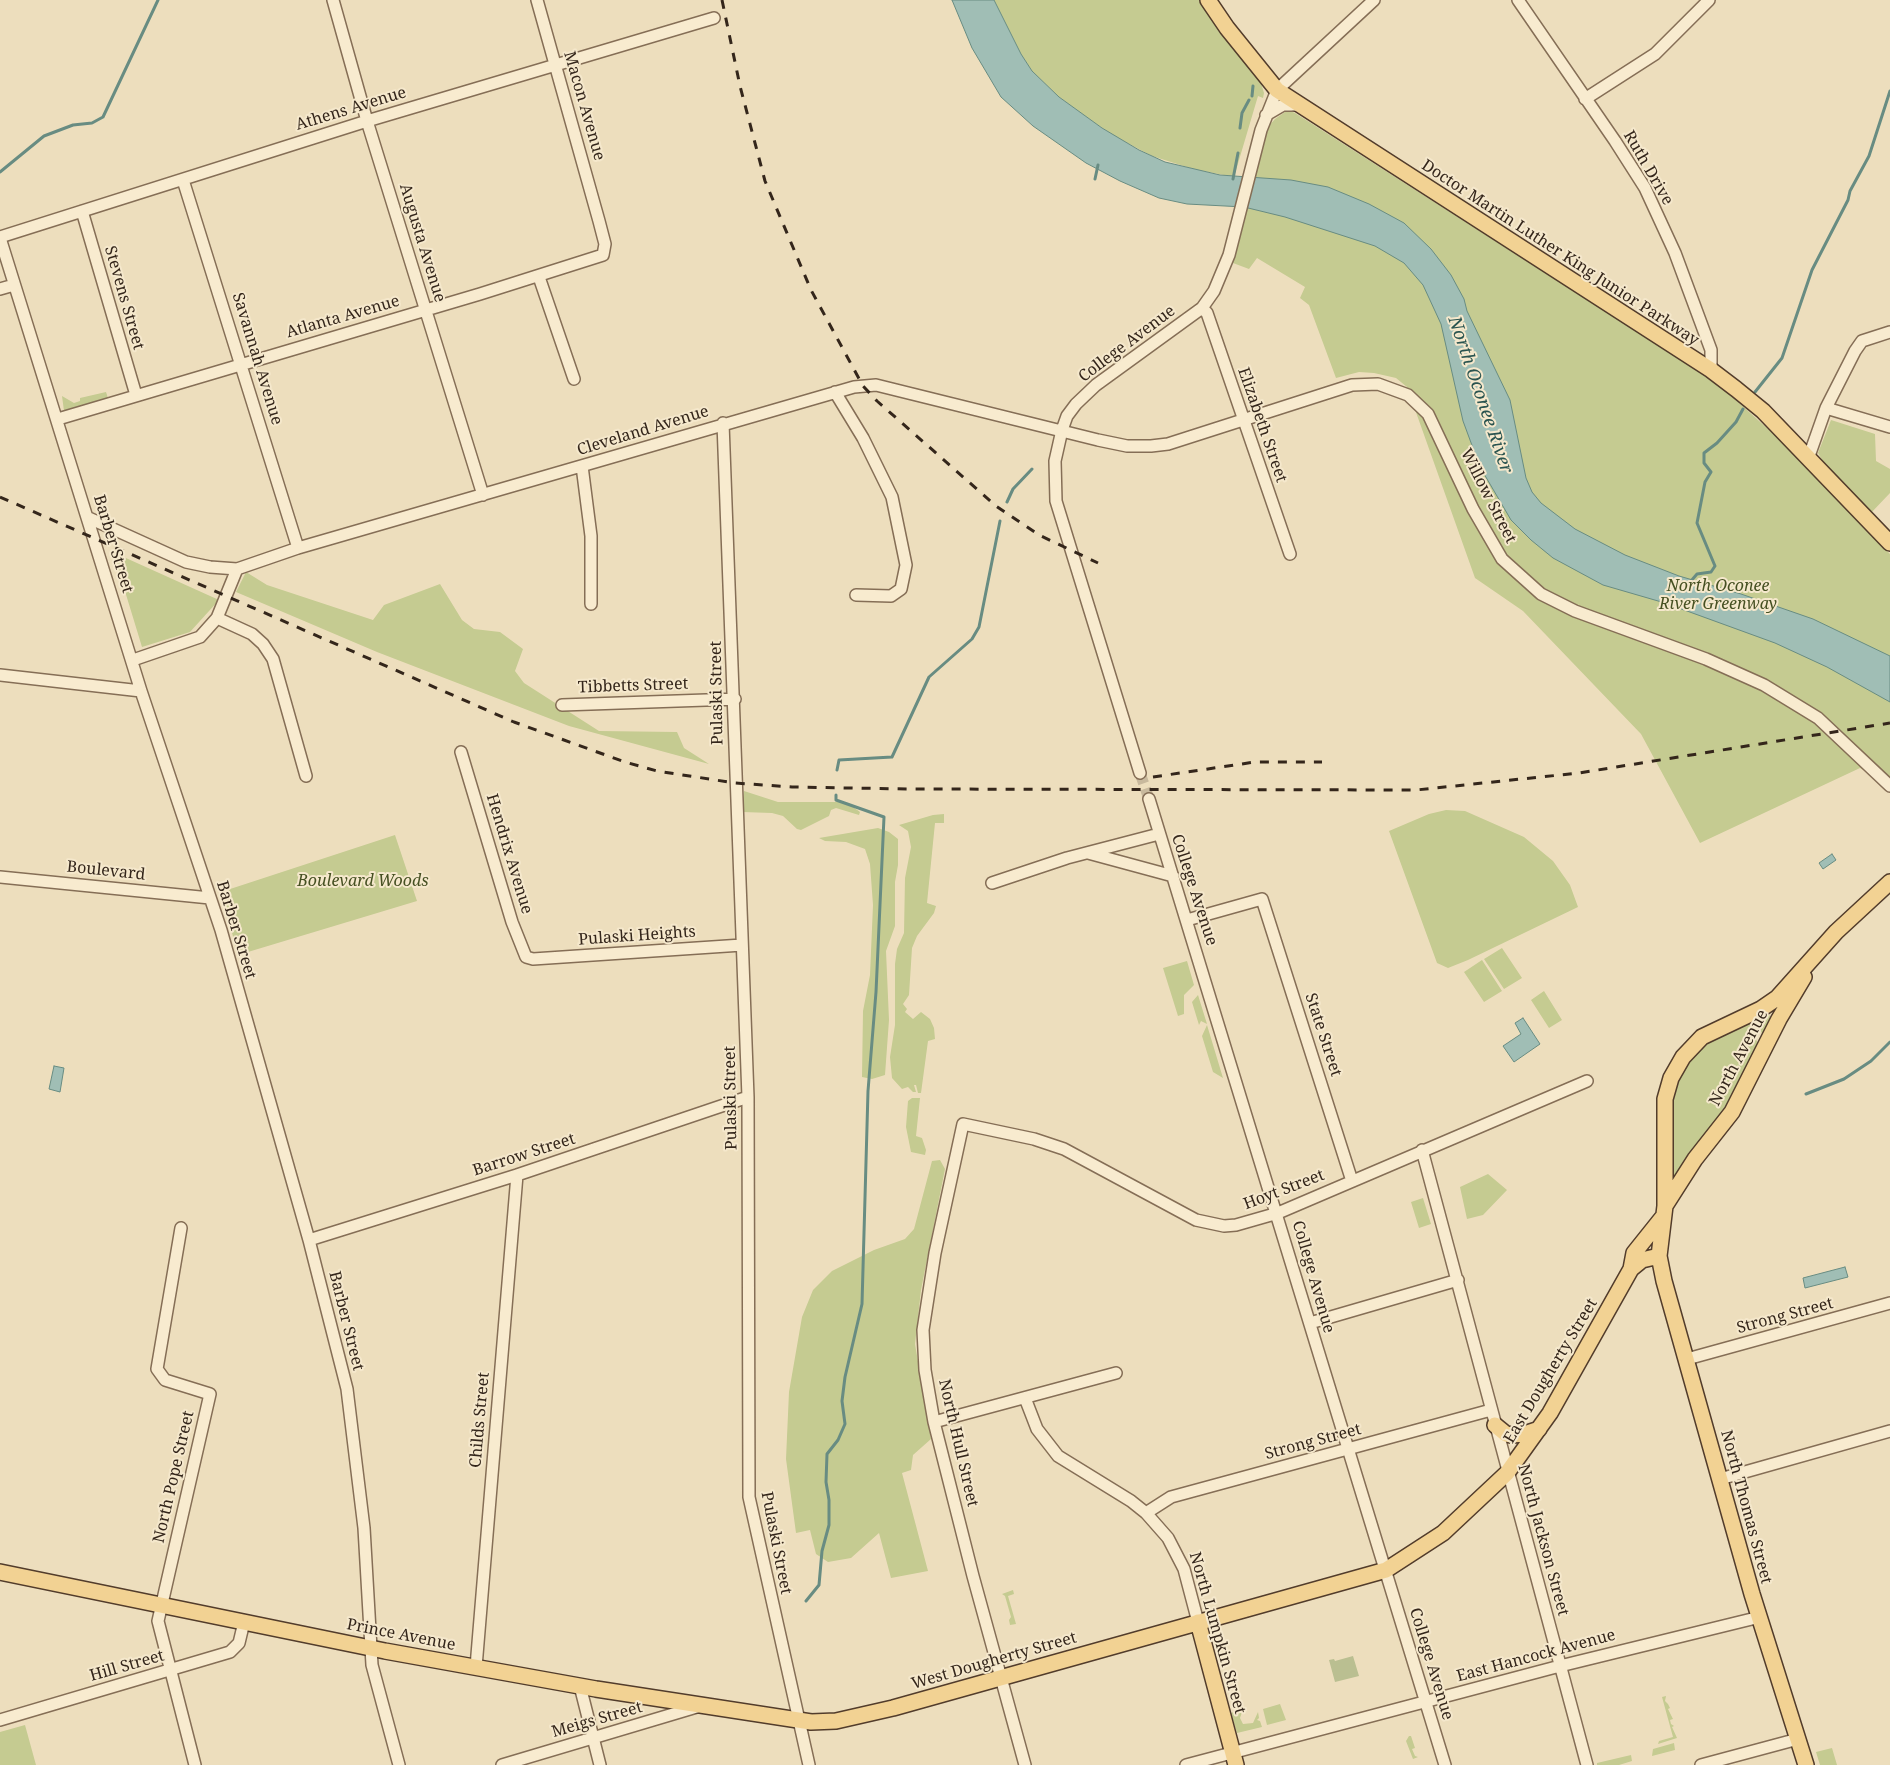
<!DOCTYPE html>
<style>
body{margin:0}
canvas{display:block;background:#eddebd}
</style>
<canvas width="1890" height="1765"></canvas>
<script>
const ctx = document.querySelector('canvas').getContext('2d');
ctx.lineJoin = 'round';
function fill(path, color) { ctx.fillStyle = color; ctx.fill(path, 'evenodd'); }
const toPath = rows => new Path2D(rows.map(r => 'M' + r).join(''));
function strokePath(path, color, width, dash) { ctx.strokeStyle = color; ctx.lineWidth = width; ctx.lineCap = dash ? 'butt' : 'round'; ctx.setLineDash(dash || []); ctx.stroke(path); }
function write(font, color, halo, rows, align = 'center') {
  ctx.font = font + ' "Noto Serif",serif'; ctx.lineWidth = 4; ctx.setLineDash([]); ctx.textBaseline = 'middle'; ctx.strokeStyle = halo; ctx.fillStyle = color; for (const [text, x, y, turn = 0] of rows) {
    ctx.save(); ctx.translate(x, y); ctx.rotate((+turn || 0) * Math.PI / 180); ctx.textAlign = isNaN(turn) ? turn : align; if (halo) ctx.strokeText(text, 0, 0); ctx.fillText(text, 0, 0); ctx.restore();
  }
}
fill(toPath([
 [994,0,1202,0,1230,43,1260,80,1264,93,1263,98,1258,96,1234,177,1193,169,1152,156,1114,136,1079,112,1059,97,1032,71,1021,54],
 [1288,110,1295,113,1717,383,1779,439,1890,554,1890,784,1860,768,1700,843,1641,734,1523,611,1475,578,1407,387,1396,378,1374,373,1359,372,1336,378,1309,305,1300,298,1305,287,1257,258,1249,269,1233,263,1266,129,1275,119],
 [106,392,108,398,64,411,62,396,74,403,80,401,80,398],
 [1831,420,1875,434,1876,461,1890,469,1890,493,1870,514,1835,482,1818,453],
 [117,554,219,600,190,632,142,647,117,565],
 [246,572,267,585,373,620,384,605,440,584,462,620,474,629,500,632,523,649,515,671,524,683,599,731,677,732,684,748,709,764,569,726,377,652,236,592],
 [744,791,778,802,846,802,860,812,859,815,836,808,831,810,829,816,801,830,797,829,783,816,772,813,742,812],
 [1446,810,1465,811,1524,837,1553,861,1570,885,1578,907,1468,960,1448,968,1437,963,1389,831,1429,814],
 [944,814,944,823,935,823,927,903,936,906,934,913,917,936,912,948,909,995,903,1004,907,1009,905,1012,913,1019,921,1012,930,1019,934,1028,935,1039,928,1041,921,1093,918,1093,916,1085,914,1085,916,1092,913,1092,908,1087,902,1089,892,1078,890,1057,895,1025,895,964,897,949,904,933,905,878,911,847,908,831,899,825,933,815],
 [878,828,889,832,898,839,898,865,895,882,895,926,886,951,889,1020,885,1075,872,1079,862,1077,863,1011,870,975,873,905,870,864,865,849,846,842,825,841,819,838],
 [395,835,417,901,238,955,221,892],
 [1502,948,1522,978,1504,989,1484,959],
 [1482,960,1502,991,1484,1002,1464,972],
 [1187,961,1194,985,1184,995,1184,1014,1178,1016,1163,968],
 [1544,991,1562,1020,1549,1028,1531,1000],
 [1198,995,1207,1024,1201,1021,1199,1025,1192,1002],
 [1767,1013,1772,1018,1763,1036,1755,1018],
 [1749,1020,1759,1047,1744,1083,1669,1187,1672,1088,1700,1044],
 [1207,1025,1223,1078,1213,1072,1202,1036],
 [912,1098,920,1098,916,1136,922,1138,926,1150,925,1155,911,1152,906,1127,908,1101],
 [940,1160,945,1169,921,1290,915,1344,931,1439,913,1455,911,1470,902,1473,928,1571,891,1578,879,1533,851,1558,828,1562,816,1554,810,1530,796,1533,786,1459,789,1392,802,1317,813,1290,832,1271,874,1250,905,1239,914,1229,932,1161],
 [1488,1174,1507,1190,1483,1215,1467,1219,1460,1187],
 [1423,1198,1431,1224,1419,1228,1411,1202],
 [1013,1590,1014,1594,1008,1596,1016,1624,1010,1625,1009,1620,1011,1617,1005,1596,1002,1594],
 [1666,1696,1665,1701,1668,1704,1670,1708,1668,1709,1673,1719,1670,1720,1671,1724,1674,1726,1672,1727,1677,1738,1658,1744,1659,1741,1673,1737,1662,1697],
 [1280,1704,1286,1720,1267,1725,1263,1709],
 [1243,1709,1240,1718,1243,1724,1253,1723,1258,1712,1259,1718,1257,1720,1260,1721,1262,1727,1237,1733,1231,1713],
 [25,1725,36,1765,0,1765,0,1732],
 [1409,1736,1411,1736,1415,1748,1412,1749,1415,1756,1418,1757,1413,1759,1406,1741],
 [1674,1743,1675,1750,1652,1756,1653,1749],
 [1832,1748,1837,1765,1820,1765,1816,1752],
 [1631,1755,1632,1761,1619,1765,1597,1765,1597,1763]
]), '#c5cb91');
fill(toPath([
 [1353,1656,1359,1676,1335,1682,1329,1660,1334,1659,1335,1661]
]), '#babf91');
const water = toPath([
 [952,0,994,0,1021,54,1032,71,1059,97,1102,128,1139,150,1165,162,1220,175,1291,180,1328,187,1369,204,1404,223,1431,249,1451,275,1464,299,1467,311,1510,400,1526,478,1532,492,1541,503,1575,529,1625,555,1679,576,1741,594,1813,619,1890,656,1890,702,1827,667,1775,643,1665,603,1603,585,1553,558,1531,540,1511,520,1480,467,1463,421,1441,324,1423,285,1404,263,1375,246,1285,217,1244,207,1187,204,1159,198,1120,181,1086,163,1033,126,1001,97,972,48,952,0],
 [1832,854,1836,860,1823,869,1819,863,1832,854],
 [1523,1018,1540,1044,1514,1062,1503,1046,1521,1034,1515,1023,1523,1018],
 [54,1066,64,1068,60,1092,49,1089,54,1066],
 [1845,1267,1848,1277,1805,1288,1803,1278,1845,1267]
]);
fill(water, '#a0beb5');
strokePath(water, '#688c82', 1);
strokePath(toPath([
 [1252,96,1253,86],
 [1240,128,1242,113,1249,100],
 [0,172,44,136,73,125,92,123,103,117,158,0],
 [1095,179,1098,165],
 [1233,179,1238,153],
 [1755,392,1782,358,1812,270,1848,200,1850,191,1869,156,1890,91],
 [1007,502,1013,489,1032,469],
 [1691,581,1697,574,1711,572,1715,566,1697,523,1705,482,1711,472,1704,463,1704,453,1717,443,1736,422,1743,409],
 [837,770,839,760,892,757,929,677,972,639,979,627,1000,521],
 [1806,1094,1844,1079,1871,1061,1890,1042],
 [806,1601,819,1585,822,1551,829,1525,829,1500,826,1482,827,1454,838,1440,845,1424,842,1401,845,1377,862,1304,868,1091,876,992,884,817,836,800,836,795]
]), '#688c82', 3);
strokePath(toPath([
 [1140,773,1149,799]
]), '#c8b99d', 11, [11, 5.5]);
const minor = toPath([
 [333,0,367,121,483,495],
 [1518,0,1615,141,1645,188,1675,253,1711,350,1711,370],
 [1585,99,1655,54,1709,0],
 [1266,115,1283,105,1301,105],
 [183,180,298,548],
 [82,211,136,395],
 [0,237,367,121,714,18],
 [0,238,141,691,221,930,309,1240,347,1389,364,1528,372,1665,399,1765],
 [539,277,574,379],
 [0,289,14,285],
 [1202,308,1207,313,1290,554],
 [835,392,863,438,892,497,906,565,901,589,891,596,856,595],
 [1826,408,1890,427],
 [58,419,480,294,603,255,605,244,599,221,537,0],
 [723,423,748,1097,749,1497,809,1765],
 [1808,459,1826,408,1855,351,1862,341,1890,332],
 [582,466,591,536,591,604],
 [89,518,186,562,210,567,237,569,298,548,854,387,876,385,1098,440,1127,446,1151,446,1168,444,1352,385,1378,384,1408,395,1428,414,1473,509,1502,559,1541,594,1575,611,1706,659,1764,685,1818,718,1890,786],
 [217,618,252,634,263,644,273,659,306,776],
 [133,660,200,637,217,618,237,569],
 [0,675,141,691],
 [562,705,735,699],
 [461,752,512,922,526,957,533,959,742,945],
 [1140,773,1056,501,1055,461,1062,430,1067,416,1076,404,1096,385,1202,308,1214,291,1229,255,1261,130,1277,90,1374,0],
 [1149,799,1445,1765],
 [1088,853,1173,876],
 [0,877,210,898],
 [992,883,1067,858,1159,834],
 [1187,920,1262,899,1352,1181],
 [1422,1150,1587,1765],
 [181,1228,157,1369,165,1380,210,1394,158,1621,195,1765],
 [309,1240,517,1175,748,1097],
 [1310,1323,1458,1280],
 [1687,1359,1890,1303],
 [1025,1398,1037,1429,1058,1456,1131,1501,1146,1513,1168,1538,1184,1569,1198,1622],
 [934,1422,1116,1373],
 [1720,1479,1890,1431],
 [1146,1513,1171,1497,1491,1410],
 [476,1667,517,1175],
 [580,1686,600,1765],
 [0,1720,230,1652,239,1643,244,1622],
 [502,1765,700,1706],
 [1025,1765,973,1576,934,1422,925,1370,923,1330,935,1253,963,1124,1034,1139,1064,1149,1196,1220,1224,1226,1236,1225,1278,1213,1587,1081],
 [1186,1765,1560,1666,1760,1617],
 [1701,1765,1798,1739]
]);
const major = toPath([
 [1208,0,1227,28,1277,90,1711,370,1736,389,1763,411,1890,543],
 [1665,1206,1695,1159,1732,1112,1779,1019,1804,977],
 [1631,1269,1634,1253,1662,1218],
 [1495,1425,1506,1434,1512,1435,1524,1434,1539,1429],
 [0,1572,385,1651,596,1689,811,1722,836,1721,893,1708,1386,1570,1443,1533,1507,1473,1550,1413,1631,1269,1642,1260,1659,1256],
 [1198,1622,1236,1765],
 [1806,1765,1752,1594,1664,1281,1659,1256,1665,1206,1665,1099,1671,1078,1683,1057,1702,1037,1761,1009,1777,998,1836,932,1890,882]
]);
strokePath(minor, '#856e56', 14);
strokePath(major, '#523c2b', 18);
strokePath(minor, '#f8ebcf', 11);
strokePath(major, '#f2d293', 15);
strokePath(toPath([
 [722,0,740,86,765,181,811,290,863,386,877,401,996,506,1039,535,1098,563],
 [0,497,514,722,625,762,657,771,735,783,792,787,909,789,1416,790,1579,773,1890,723],
 [1153,777,1255,762,1322,762]
]), '#34261b', 3, [9, 9]);
write('16px', '#34261b', '#f5e8cc', [
 ["Macon Avenue",584,106,74],
 ["Athens Avenue",351,109,-17],
 ["Ruth Drive",1648,168,60],
 ["Augusta Avenue",422,243,73],
 ["Doctor Martin Luther King Junior Parkway",1560,253,33],
 ["Stevens Street",124,298,74],
 ["Atlanta Avenue",343,317,-16],
 ["College Avenue",1127,344,-37],
 ["Savannah Avenue",257,359,73],
 ["Elizabeth Street",1262,425,71],
 ["Cleveland Avenue",643,431,-17],
 ["Willow Street",1488,496,63],
 ["Barber Street",113,544,73],
 ["Tibbetts Street",633,686,-2],
 ["Pulaski Street",717,693,-91],
 ["Hendrix Avenue",509,854,73],
 ["Boulevard",106,871,6],
 ["College Avenue",1194,890,72],
 ["Barber Street",236,930,73],
 ["Pulaski Heights",637,936,-4],
 ["State Street",1323,1035,72],
 ["North Avenue",1739,1058,-62],
 ["Pulaski Street",731,1098,-91],
 ["Barrow Street",524,1155,-18],
 ["Hoyt Street",1284,1190,-21],
 ["College Avenue",1313,1277,74],
 ["Strong Street",1785,1316,-15],
 ["Barber Street",346,1321,76],
 ["East Dougherty Street",1551,1371,-59],
 ["Childs Street",480,1420,-85],
 ["Strong Street",1313,1442,-15],
 ["North Hull Street",958,1443,77],
 ["North Pope Street",174,1477,-77],
 ["North Thomas Street",1746,1507,75],
 ["North Jackson Street",1543,1540,75],
 ["Pulaski Street",776,1543,79],
 ["North Lumpkin Street",1217,1633,74],
 ["Prince Avenue",401,1635,11],
 ["East Hancock Avenue",1536,1656,-15],
 ["West Dougherty Street",994,1661,-16],
 ["College Avenue",1431,1664,73],
 ["Hill Street",127,1666,-16],
 ["Meigs Street",597,1720,-16]
]);
write('italic 16px', '#465022', '#f5e8cc', [
 ["North Oconee",1718,586],
 ["River Greenway",1718,604],
 ["Boulevard Woods",363,881]
]);
write('italic 18px', '#2a5450', '#f5e8cc', [
 ["North Oconee River",1480,395,71]
]);
</script>
